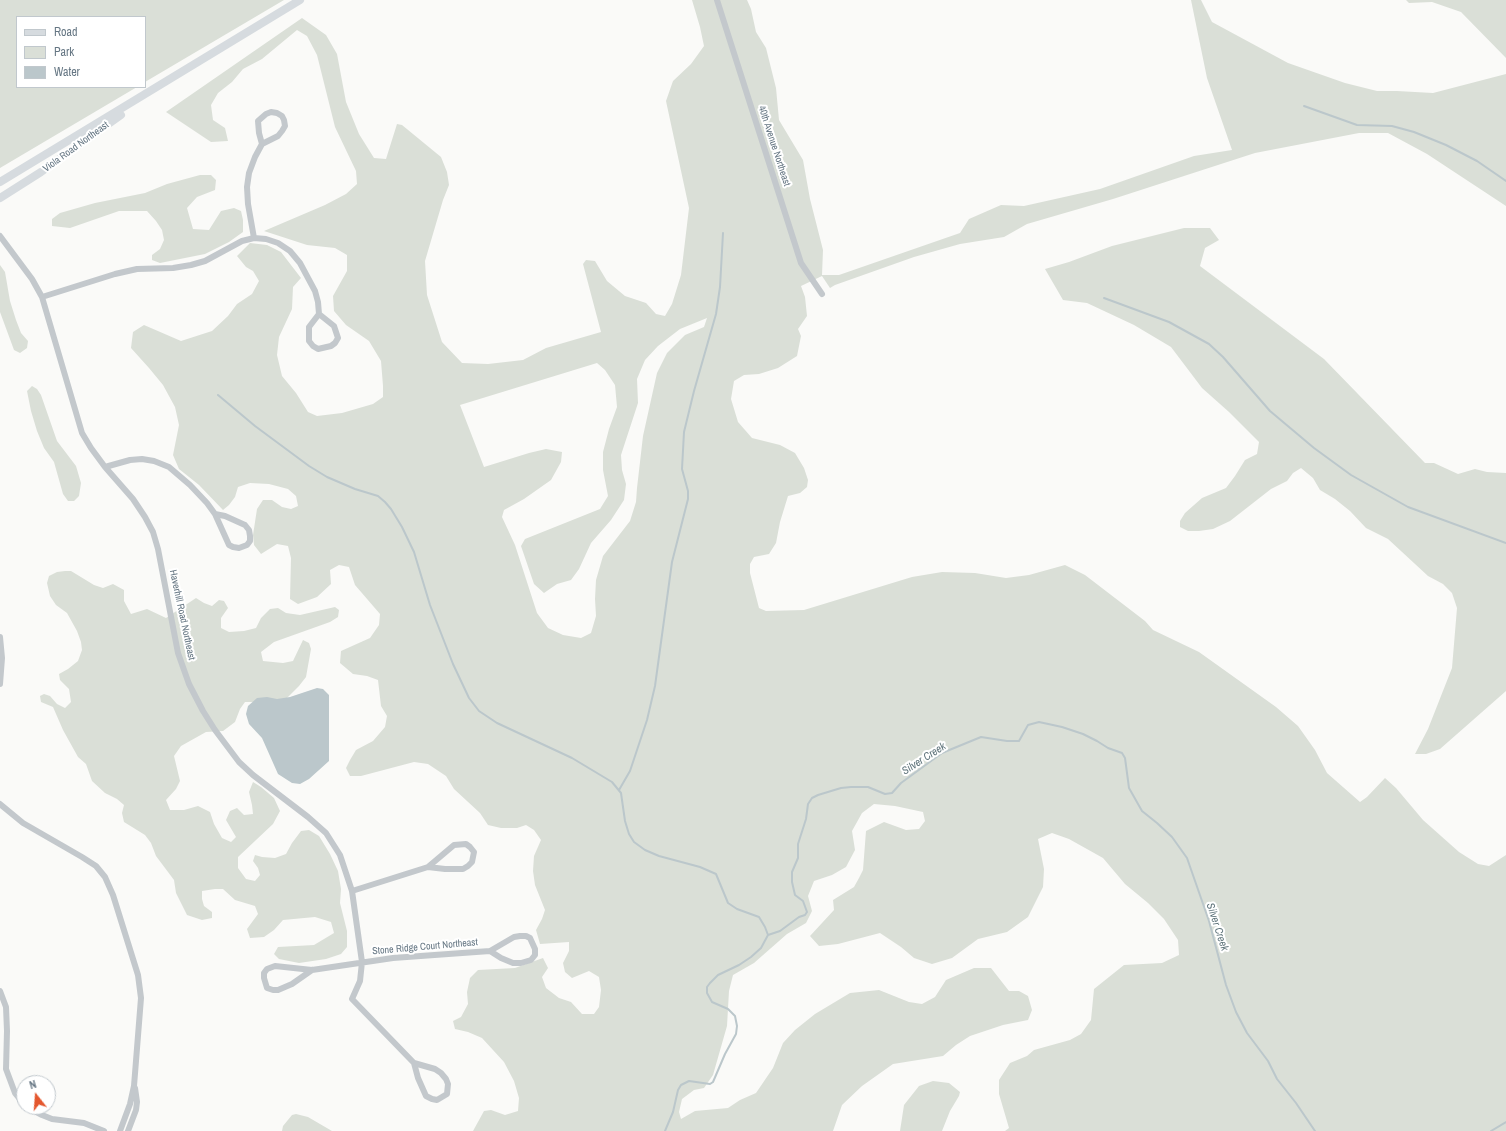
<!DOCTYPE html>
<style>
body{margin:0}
#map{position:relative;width:1506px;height:1131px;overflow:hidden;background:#fafaf8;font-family:"Archivo Narrow",sans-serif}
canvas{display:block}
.legend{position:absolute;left:16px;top:16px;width:130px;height:72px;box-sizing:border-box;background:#fff;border:1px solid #c1c8cd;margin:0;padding:5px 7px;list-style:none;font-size:12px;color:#657683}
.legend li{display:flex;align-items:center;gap:8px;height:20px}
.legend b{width:20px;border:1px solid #c1c8cd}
.north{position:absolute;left:16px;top:1075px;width:40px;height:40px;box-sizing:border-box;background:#fff;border:1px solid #c1c8cd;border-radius:50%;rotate:343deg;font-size:11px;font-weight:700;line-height:16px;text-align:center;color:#657683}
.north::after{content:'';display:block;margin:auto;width:14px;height:18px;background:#e4572e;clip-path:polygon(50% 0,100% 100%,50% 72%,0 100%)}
</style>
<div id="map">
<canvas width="1506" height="1131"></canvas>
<ul class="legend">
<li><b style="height:5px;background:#d6dbdf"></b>Road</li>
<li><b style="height:11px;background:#dadfd7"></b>Park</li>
<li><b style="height:11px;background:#bbc7cb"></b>Water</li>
</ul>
<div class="north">N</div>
</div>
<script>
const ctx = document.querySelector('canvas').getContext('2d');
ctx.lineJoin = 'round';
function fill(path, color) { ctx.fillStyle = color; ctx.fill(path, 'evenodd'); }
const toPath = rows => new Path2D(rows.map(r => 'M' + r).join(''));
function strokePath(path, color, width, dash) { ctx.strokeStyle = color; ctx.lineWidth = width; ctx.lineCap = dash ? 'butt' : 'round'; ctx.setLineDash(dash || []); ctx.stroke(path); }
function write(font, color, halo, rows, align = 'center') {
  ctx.font = font + ' "Archivo Narrow",sans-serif'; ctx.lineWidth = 4; ctx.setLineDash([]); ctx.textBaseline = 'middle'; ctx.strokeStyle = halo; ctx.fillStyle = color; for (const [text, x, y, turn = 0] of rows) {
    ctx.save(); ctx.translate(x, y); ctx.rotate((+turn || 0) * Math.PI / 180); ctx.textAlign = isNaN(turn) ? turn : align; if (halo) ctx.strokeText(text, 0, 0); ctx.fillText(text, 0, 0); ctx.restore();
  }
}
fill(toPath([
 [0,0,284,0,145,82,145,17,17,17,17,87,137,87,0,168],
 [692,0,747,0,751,9,756,32,766,48,776,88,779,120,803,160,810,199,823,250,822,275,839,275,960,233,969,219,1001,205,1024,206,1100,189,1194,156,1232,150,1207,78,1191,0,1201,0,1212,22,1288,63,1345,83,1377,91,1397,91,1433,93,1506,74,1506,206,1427,154,1388,133,1359,133,1255,153,1113,199,1027,224,1004,237,960,244,914,257,835,285,830,288,822,276,801,286,805,297,807,316,798,329,801,336,797,356,778,368,759,374,744,375,734,381,731,399,738,422,752,438,780,445,795,453,804,468,808,480,807,487,800,493,788,496,780,522,776,543,769,554,754,557,750,564,750,573,759,608,766,611,804,610,912,577,942,572,975,573,1006,578,1029,575,1065,565,1085,575,1145,621,1153,630,1199,652,1276,707,1298,726,1315,750,1327,773,1360,802,1367,797,1385,778,1396,788,1423,820,1459,852,1478,864,1489,866,1506,855,1506,1131,1005,1131,1009,1128,999,1094,999,1080,1010,1063,1027,1056,1034,1050,1070,1040,1081,1034,1091,1020,1094,989,1124,965,1162,963,1179,955,1178,940,1164,919,1148,903,1125,884,1103,858,1069,839,1052,833,1038,839,1044,869,1043,887,1028,917,1007,932,978,939,952,958,932,964,914,958,901,947,880,933,838,944,819,946,810,936,834,910,833,900,854,887,859,878,863,870,866,831,884,822,906,830,919,829,925,821,923,812,895,806,874,804,862,813,852,831,855,850,846,867,832,875,814,881,808,896,812,911,806,923,787,934,754,963,733,975,729,991,727,1026,713,1075,704,1088,694,1090,682,1099,679,1112,681,1119,695,1111,728,1108,740,1100,756,1093,773,1068,783,1043,795,1030,815,1014,850,993,879,990,909,1002,922,1004,935,997,946,980,974,968,991,968,1009,991,1019,991,1028,996,1032,1010,1028,1020,1003,1025,970,1036,956,1045,943,1056,893,1064,862,1086,842,1105,833,1131,473,1131,484,1111,491,1110,505,1115,518,1111,519,1098,514,1081,504,1062,482,1038,468,1032,455,1029,453,1021,461,1017,468,1004,467,992,470,978,478,970,515,968,543,958,548,968,542,977,546,988,559,998,571,1002,582,1014,594,1014,599,1007,601,990,599,977,589,971,572,978,565,972,563,963,569,951,569,942,540,944,536,930,542,919,545,910,535,885,533,871,534,856,541,840,534,830,526,825,517,828,501,828,488,825,480,813,454,789,446,776,428,764,414,762,361,776,350,776,346,768,350,760,356,750,373,741,385,727,387,716,381,706,378,680,367,676,353,674,340,663,341,651,370,638,379,625,380,614,355,585,349,567,339,565,330,570,331,584,317,597,298,604,290,599,291,558,288,546,277,544,261,554,254,545,253,535,257,509,263,500,272,500,282,507,291,509,298,506,296,496,288,489,269,484,250,483,238,487,235,497,229,505,223,510,199,485,179,469,173,455,179,425,175,407,163,385,149,368,131,348,133,332,144,325,181,341,212,331,228,316,237,304,252,294,259,281,253,271,246,267,237,256,250,243,267,245,281,252,301,278,293,287,292,309,279,337,277,355,282,376,296,393,308,412,317,416,342,413,373,404,383,397,383,386,381,361,369,341,346,325,334,311,333,296,347,271,347,255,335,248,307,245,264,231,325,205,346,194,357,184,356,171,335,127,317,55,307,36,297,30,262,59,243,69,232,82,218,93,211,105,213,120,225,128,228,141,211,142,166,112,302,18,326,35,337,54,346,102,359,134,374,158,386,159,397,124,402,125,441,157,447,172,449,185,443,200,425,261,427,295,442,342,462,363,488,364,523,360,546,348,601,332,583,264,586,260,595,261,607,281,625,296,646,303,656,314,665,316,672,304,681,275,689,208,666,101,673,81,691,64,704,46,700,27],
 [707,318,704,327,685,335,667,353,657,373,643,436,637,488,636,502,630,521,603,556,596,580,595,599,596,616,591,633,581,638,563,635,548,628,537,613,515,545,502,517,504,510,524,499,551,480,561,462,562,452,546,449,529,453,484,467,460,405,597,363,605,370,615,385,617,407,609,429,603,452,603,470,608,496,600,509,525,539,521,546,534,584,544,593,557,584,571,580,579,569,591,543,611,520,624,500,626,484,622,470,621,455,638,403,637,379,645,360,658,346,680,329],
 [1406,0,1506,0,1506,58,1461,12,1432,2,1409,3],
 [200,175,211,175,216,180,215,190,197,197,187,208,193,229,209,230,221,211,234,208,241,211,243,220,243,232,229,242,205,254,160,263,152,260,152,255,160,249,164,240,162,230,156,221,147,211,119,211,70,228,52,226,52,219,60,213,95,203,145,193,167,184],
 [1184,228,1210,228,1219,240,1205,248,1200,266,1324,359,1425,463,1434,463,1458,474,1475,469,1487,472,1506,473,1506,691,1440,749,1426,754,1415,754,1428,729,1452,668,1457,608,1452,593,1443,584,1428,576,1388,539,1366,528,1350,511,1335,499,1320,490,1313,478,1301,468,1293,473,1287,481,1271,489,1230,521,1213,529,1199,531,1188,531,1180,527,1180,521,1185,513,1202,498,1226,488,1235,476,1245,460,1257,454,1259,442,1229,412,1202,388,1171,347,1134,325,1087,303,1063,300,1045,269,1069,262,1112,246],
 [0,265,5,272,10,301,16,320,21,333,28,341,27,348,20,353,14,350,0,312],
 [32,386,37,389,41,395,57,441,76,466,81,483,79,496,74,501,68,501,63,494,54,462,44,448,37,431,31,411,27,391],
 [65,571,71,571,94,585,103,588,113,584,124,590,124,601,131,614,147,609,166,618,196,598,204,603,212,606,219,600,224,601,228,608,221,618,221,628,229,632,244,631,256,628,261,618,270,609,278,608,286,613,300,615,335,607,339,610,338,617,330,622,274,642,261,652,263,661,283,663,293,661,303,640,309,643,311,649,306,677,299,686,283,702,245,702,240,709,235,722,223,731,206,732,181,746,174,756,180,781,176,789,166,800,170,810,184,810,198,806,210,812,214,824,222,838,231,842,236,837,226,820,230,811,237,808,244,815,253,814,252,805,249,792,253,782,261,787,274,798,280,811,273,824,238,857,238,868,246,879,255,881,260,875,258,868,253,861,255,855,262,857,275,858,286,854,292,843,301,831,309,830,319,836,330,854,338,871,341,889,340,903,347,931,347,947,341,954,326,959,299,963,279,959,274,954,278,947,314,945,334,933,331,922,315,917,283,920,274,930,264,937,250,938,247,929,258,914,255,906,235,900,223,889,215,889,202,891,202,899,204,906,212,912,212,918,202,920,187,915,176,893,174,880,156,856,151,843,145,835,124,822,122,813,124,805,117,799,105,793,92,781,86,764,78,757,63,730,53,707,41,702,40,696,44,694,50,696,57,704,65,708,71,702,69,689,60,680,59,674,68,669,78,661,82,650,81,642,77,631,67,613,56,605,50,596,47,583,49,576,57,572],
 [933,1081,949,1083,960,1092,959,1096,950,1111,942,1131,900,1131,904,1105,919,1086],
 [296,1114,308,1117,332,1131,282,1131,283,1126,292,1115]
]), '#dadfd7');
fill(toPath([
 [317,688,323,689,329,695,329,761,309,779,300,784,292,783,278,774,262,738,249,724,246,714,248,706,257,698,267,697,277,699,290,697]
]), '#bbc7cb');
strokePath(toPath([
 [1304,106,1357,125,1392,126,1414,132,1446,145,1477,161,1506,181],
 [1104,298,1169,322,1209,344,1223,357,1270,411,1314,448,1351,475,1408,507,1506,543],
 [218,395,255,426,309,466,327,477,355,489,378,496,385,502,391,509,402,527,414,552,430,605,453,664,469,698,479,711,497,723,572,758,612,782,621,793,625,821,629,834,634,842,645,850,659,856,700,867,716,874,728,903,737,909,759,917,765,927,768,935],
 [619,790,630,771,647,720,655,686,672,562,688,499,688,491,682,469,684,432,694,391,716,314,720,287,723,233],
 [665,1131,673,1112,678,1090,681,1085,689,1081,710,1084,713,1082,725,1054,736,1034,737,1026,735,1016,728,1009,712,1002,707,993,707,987,710,983,718,975,739,965,751,957,761,948,768,935,780,931,799,917,805,915,807,912,803,901,795,895,792,882,792,872,798,858,798,844,806,819,808,804,812,798,818,795,841,788,851,787,868,787,885,794,892,793,901,783,942,753,981,737,1007,741,1019,741,1028,725,1039,722,1062,727,1083,734,1097,741,1108,748,1122,753,1125,758,1129,788,1142,811,1157,823,1172,837,1187,858,1209,921,1226,985,1236,1012,1247,1033,1268,1061,1277,1079,1296,1103,1315,1131],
 [1491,1131,1506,1122]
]), '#bbc7cb', 2);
strokePath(toPath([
 [717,0,801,263,822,294],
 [0,236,32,279,42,297,82,433,91,448,105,467,133,499,145,517,153,532,158,549,178,653,189,684,203,711,215,730,239,762,253,775,308,817,326,833,340,855,352,891,362,962,360,981,352,999,414,1063,418,1078,426,1096,432,1099,437,1100,447,1094,448,1084,446,1079,441,1073,435,1069,414,1063],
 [254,238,248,204,247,187,249,173,255,157,262,144,278,136,282,131,285,126,284,120,282,116,277,113,271,112,266,114,258,121,259,133,262,144],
 [42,297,115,274,137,269,173,268,191,265,205,261,242,241,254,238,266,239,278,243,290,251,300,263,315,291,318,302,319,314,309,327,309,341,313,346,318,349,331,346,335,343,338,338,334,326,319,314],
 [105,467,130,460,142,459,154,461,169,467,190,485,207,503,215,514,229,545,233,547,239,548,247,545,250,541,250,536,249,530,245,525,225,516,215,514],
 [0,637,2,658,0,684],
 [0,804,23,823,82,857,96,866,105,877,113,895,138,975,141,998,134,1086,130,1104,120,1131],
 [352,891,428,867,454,845,466,844,470,847,474,852,472,862,468,866,463,869,445,869,428,867],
 [312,970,292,984,278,990,273,990,267,988,264,978,264,973,267,969,275,966,312,970,393,958,490,951,514,937,520,936,526,936,530,938,535,949,535,955,531,960,521,963,513,963,501,958,490,951],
 [0,991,6,1007,7,1031,6,1069,15,1093,24,1104],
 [27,1107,42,1115,52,1119,84,1123,104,1131],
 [128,1131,136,1110,137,1102,135,1088]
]), '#c3c8cc', 6);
strokePath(toPath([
 [0,182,300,0],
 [0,198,41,172,121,115]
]), '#d6dbdf', 8);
write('10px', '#657683', '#fff', [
 ["40th Avenue Northeast",774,146,72],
 ["Viola Road Northeast",76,147,-36],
 ["Haverhill Road Northeast",182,615,78],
 ["Stone Ridge Court Northeast",425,947,-5]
]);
write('italic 11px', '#60757c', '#fff', [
 ["Silver Creek",924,759,-33],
 ["Silver Creek",1217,927,72]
]);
</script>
